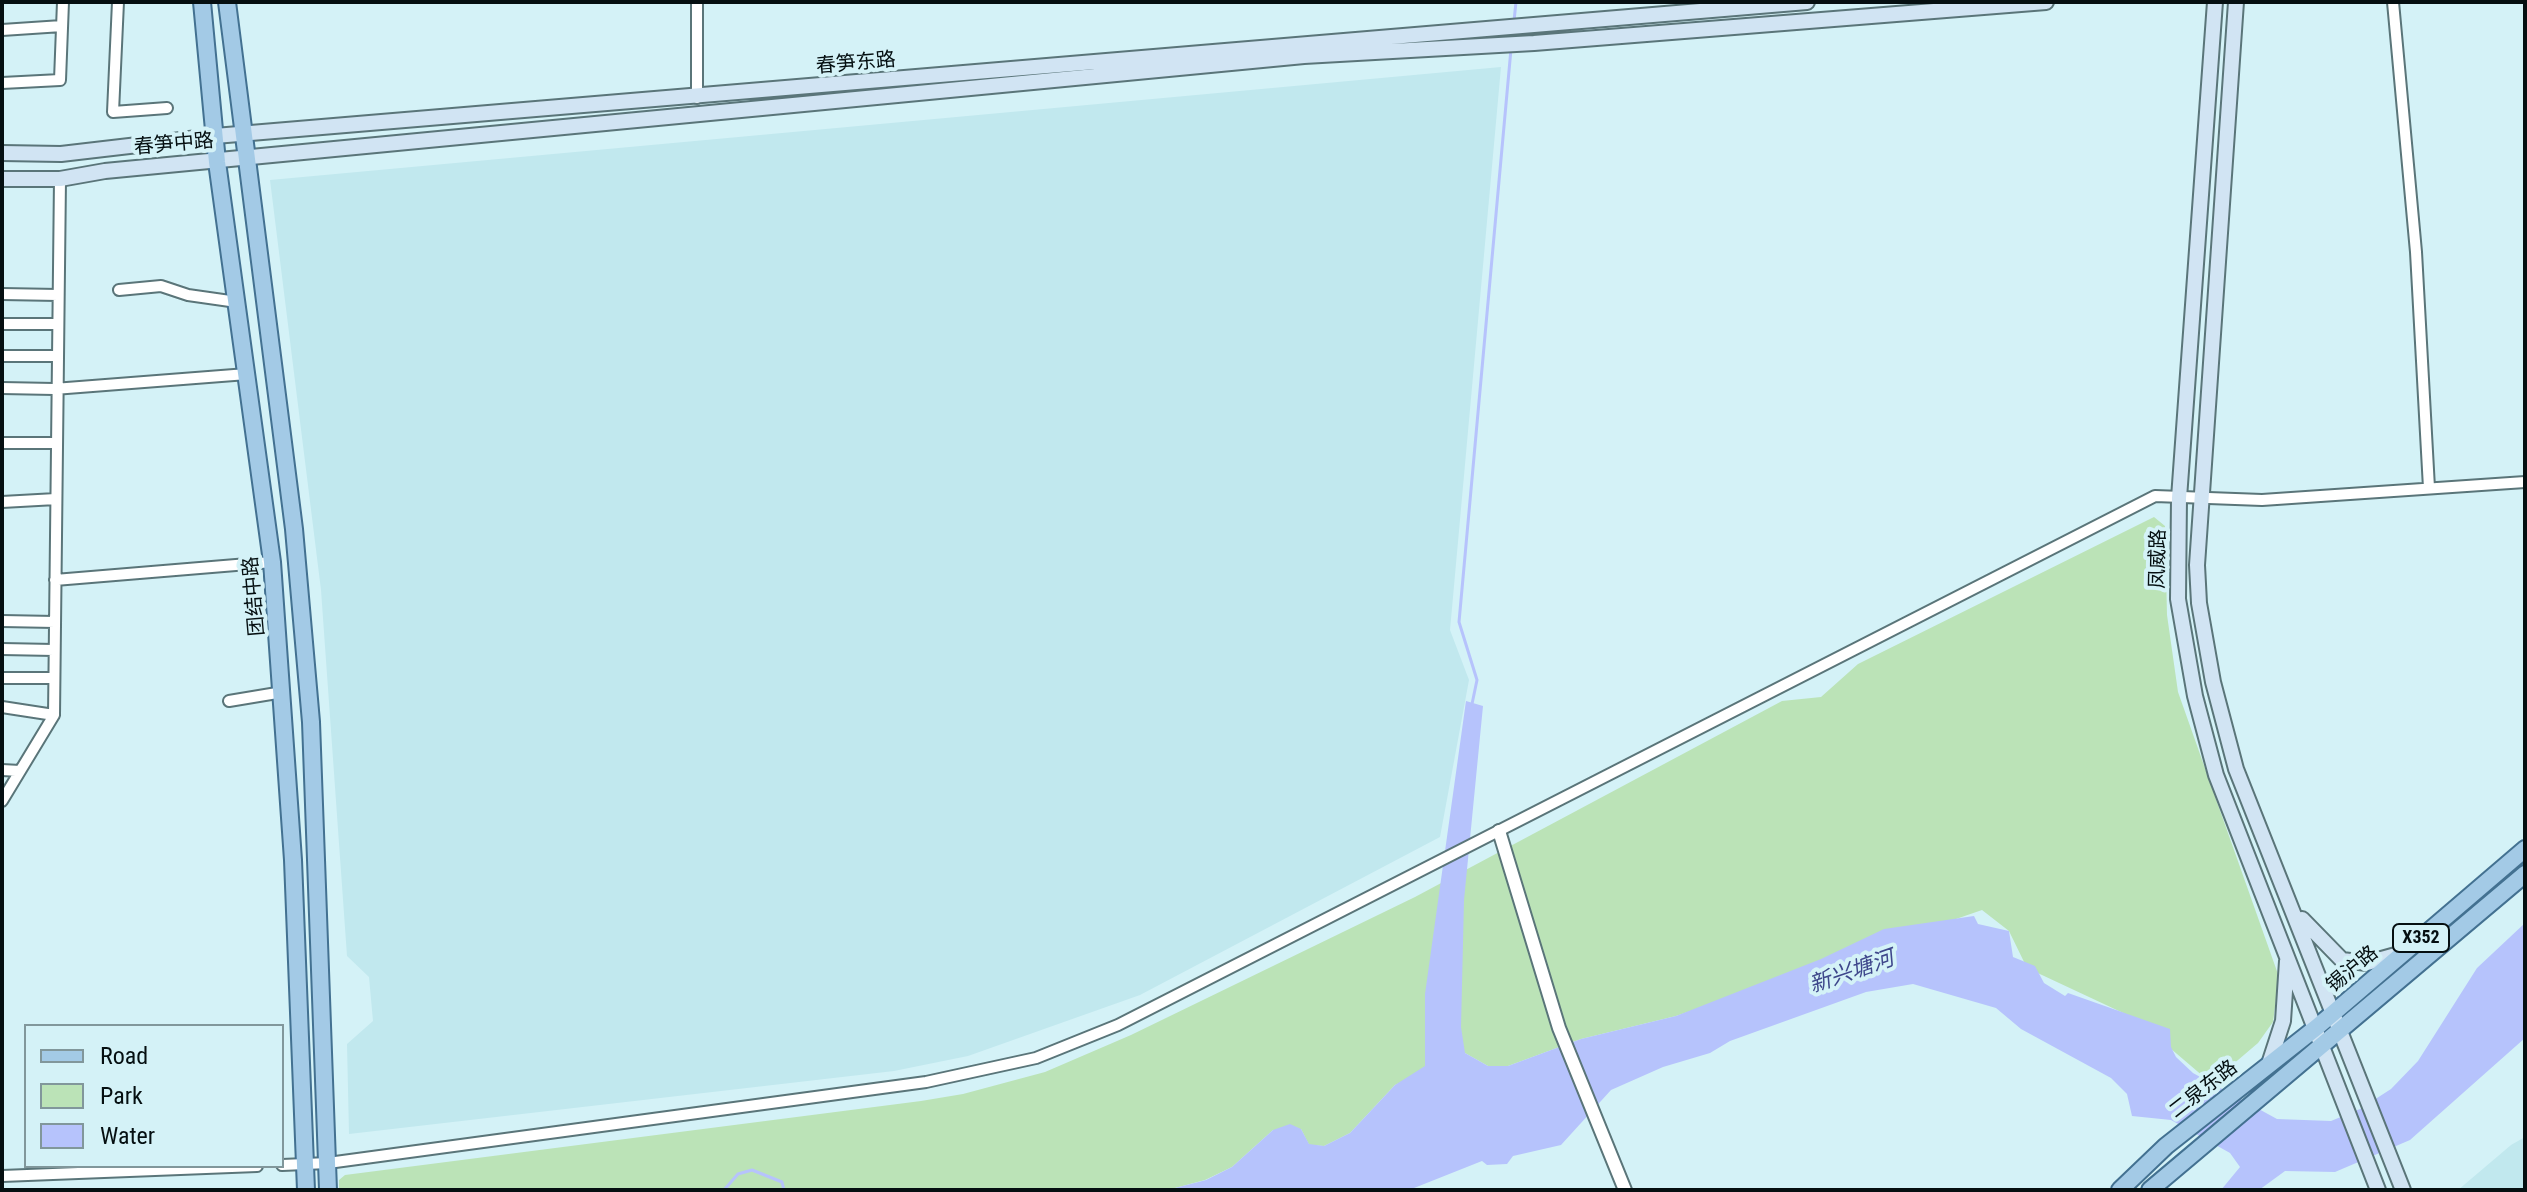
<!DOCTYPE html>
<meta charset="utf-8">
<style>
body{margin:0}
#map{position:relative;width:2527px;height:1192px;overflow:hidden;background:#d4f2f7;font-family:"Roboto Condensed",sans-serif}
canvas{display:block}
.frame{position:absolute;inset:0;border:4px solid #050f11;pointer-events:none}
.legend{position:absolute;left:24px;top:1024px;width:260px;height:144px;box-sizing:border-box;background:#d4f2f7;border:2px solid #81979b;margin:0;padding:10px 14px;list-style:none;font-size:24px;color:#050f11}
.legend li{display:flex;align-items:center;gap:16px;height:40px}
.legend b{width:40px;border:2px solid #81979b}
</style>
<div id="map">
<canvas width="2527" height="1192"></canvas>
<div class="frame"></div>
<ul class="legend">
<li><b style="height:10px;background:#a3cae6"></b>Road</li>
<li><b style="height:22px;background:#bbe3b7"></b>Park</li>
<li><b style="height:22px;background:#b6c3fc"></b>Water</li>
</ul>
</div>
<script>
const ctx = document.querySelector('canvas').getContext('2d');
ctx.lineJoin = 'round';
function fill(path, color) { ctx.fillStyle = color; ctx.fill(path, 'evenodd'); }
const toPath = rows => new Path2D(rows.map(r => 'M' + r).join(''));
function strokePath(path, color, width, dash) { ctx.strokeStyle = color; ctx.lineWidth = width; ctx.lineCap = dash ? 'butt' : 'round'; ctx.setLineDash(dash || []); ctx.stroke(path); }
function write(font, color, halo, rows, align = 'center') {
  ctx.font = font + ' "Roboto Condensed","Noto Sans SC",sans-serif'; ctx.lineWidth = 8; ctx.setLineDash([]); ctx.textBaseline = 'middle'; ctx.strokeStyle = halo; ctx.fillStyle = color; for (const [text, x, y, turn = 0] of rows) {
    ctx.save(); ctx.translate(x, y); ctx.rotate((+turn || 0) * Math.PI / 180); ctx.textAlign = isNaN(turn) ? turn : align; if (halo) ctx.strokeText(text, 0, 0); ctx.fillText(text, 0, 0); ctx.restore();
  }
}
fill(toPath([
 [1501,67,1450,630,1469,680,1440,837,1140,995,968,1056,894,1071,349,1134,347,1044,373,1021,369,977,347,956,321,590,270,180],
 [2525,1137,2525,1190,2458,1190,2511,1145]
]), '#c1e8ee');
fill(toPath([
 [2154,517,2165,526,2167,615,2178,692,2279,977,2273,1022,2258,1043,2211,1083,2136,1019,2027,968,2009,931,1982,910,1676,1016,1581,1039,1508,1066,1488,1066,1465,1053,1395,1085,1350,1133,1324,1146,1309,1145,1301,1129,1273,1130,1232,1167,1205,1180,1175,1188,339,1190,339,1180,345,1175,921,1101,963,1094,1045,1072,1131,1035,1415,897,1782,701,1821,697,1858,664]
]), '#bbe3b7');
fill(toPath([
 [1466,701,1483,706,1464,900,1461,1027,1465,1053,1488,1066,1508,1066,1581,1039,1676,1016,1821,959,1884,929,1974,916,1978,924,2009,931,2013,957,2035,966,2044,983,2065,996,2068,993,2170,1029,2171,1047,2176,1057,2193,1073,2277,1119,2331,1121,2360,1109,2391,1089,2418,1061,2477,968,2525,923,2525,1038,2410,1140,2335,1172,2285,1171,2259,1190,2221,1190,2240,1167,2230,1153,2171,1120,2132,1116,2127,1094,2111,1078,2021,1029,1996,1008,1913,984,1866,992,1730,1041,1710,1053,1663,1067,1611,1090,1561,1145,1513,1156,1507,1164,1487,1165,1482,1161,1409,1190,1145,1190,1175,1188,1206,1180,1232,1167,1273,1130,1290,1124,1301,1129,1309,1144,1324,1146,1350,1133,1395,1085,1425,1066,1425,994]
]), '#b6c3fc');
strokePath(toPath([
 [1514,21,1516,2],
 [1472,704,1477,680,1459,622,1511,49],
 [724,1190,738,1174,752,1170,782,1182,784,1190]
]), '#b6c3fc', 3);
const minor = toPath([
 [118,2,113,112,167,108],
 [697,2,697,98],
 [2393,2,2416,252,2429,488],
 [2,30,62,26],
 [2,83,60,80,63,2],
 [119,290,161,286,188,295,237,302],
 [2,294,58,295],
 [2,324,58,324],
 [2,356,58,356],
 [2,388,54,389,247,374],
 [2,443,57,443],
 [2,502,56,499],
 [55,580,272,562],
 [2,621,55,622],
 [2,649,54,650],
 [2,678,54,678],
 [229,701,283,692],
 [2,707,54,715],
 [2,770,20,771],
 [2,801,54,715,60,179],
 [282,1165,328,1163,926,1082,1036,1058,1118,1025,2155,496,2262,500,2525,482],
 [2,1176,257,1166]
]);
const tertiary = toPath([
 [1499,831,1559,1028,1625,1190]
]);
const secondary = toPath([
 [2215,2,2179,498,2178,599,2195,696,2216,775,2378,1190],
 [2236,2,2197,565,2199,603,2213,682,2236,769,2403,1190],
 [2,153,61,154,215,136,1807,2],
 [2,179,60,179,105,171,1304,56,1534,43,2046,2],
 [2302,919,2342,960,2367,963,2403,953],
 [2269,1064,2283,1021,2287,961]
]);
const primary = toPath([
 [202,2,217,162,272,562,293,860,306,1190],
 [227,2,294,529,311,722,328,1190],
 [2120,1190,2166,1146,2317,1027,2525,849],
 [2150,1190,2525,874]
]);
strokePath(minor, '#5a7579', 14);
strokePath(tertiary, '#5a7579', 16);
strokePath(secondary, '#5a7579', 18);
strokePath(primary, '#437191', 20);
strokePath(minor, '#fff', 10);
strokePath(tertiary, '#fff', 12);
strokePath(secondary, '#d1e4f3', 14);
strokePath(primary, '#a3cae6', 16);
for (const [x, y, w] of [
 [2421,938,56]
]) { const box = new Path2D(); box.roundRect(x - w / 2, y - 14, w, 28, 6); ctx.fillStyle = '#d4f2f7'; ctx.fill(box); strokePath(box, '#050f11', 2); }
write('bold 18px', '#050f11', null, [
 ["X352",2421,938]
]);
write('20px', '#050f11', '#d4f2f7', [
 ["春笋东路",856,64,-5],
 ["春笋中路",174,145,-5],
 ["凤威路",2159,559,-89],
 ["团结中路",255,596,-95],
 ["锡沪路",2353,970,-40],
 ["二泉东路",2204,1090,-38]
]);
write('italic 22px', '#3e478b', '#d4f2f7', [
 ["新兴塘河",1852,973,-19]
]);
</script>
